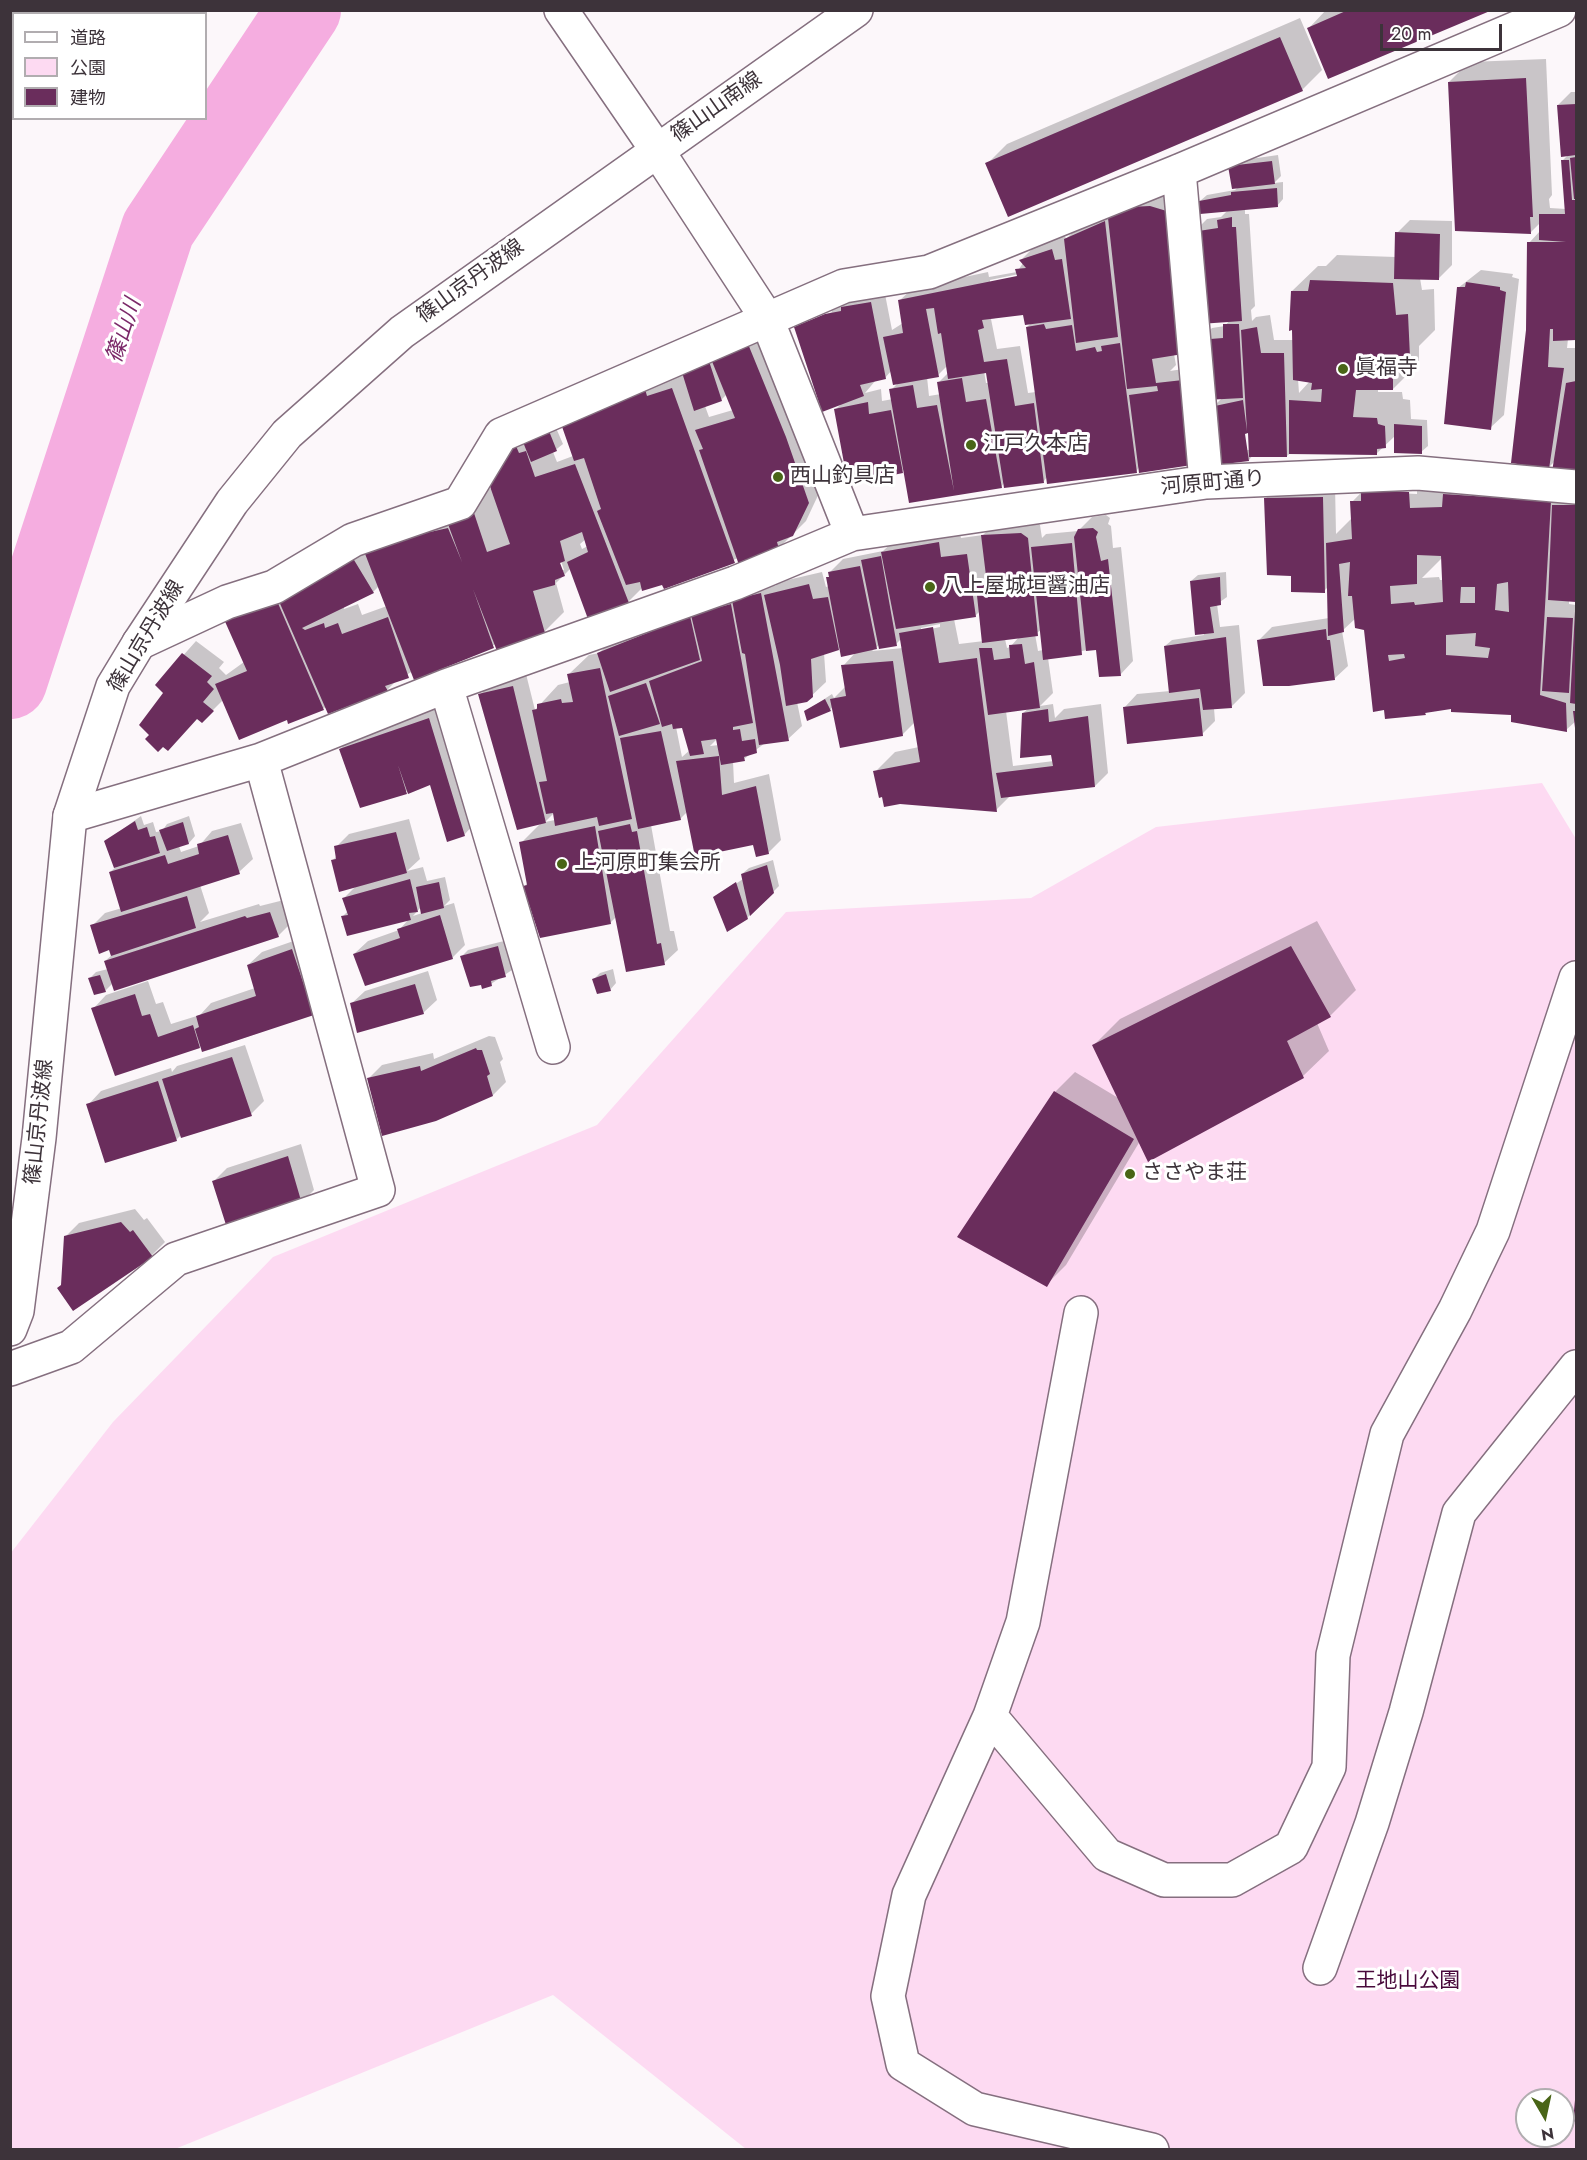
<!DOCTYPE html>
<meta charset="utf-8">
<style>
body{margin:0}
#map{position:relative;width:1587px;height:2160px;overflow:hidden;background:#fcf7fa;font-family:Jost,"Noto Sans JP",sans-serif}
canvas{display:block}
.frame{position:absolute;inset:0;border:12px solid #3d333a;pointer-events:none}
.legend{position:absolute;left:12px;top:12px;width:195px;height:108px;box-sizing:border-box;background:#fff;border:2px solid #b1adb0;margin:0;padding:8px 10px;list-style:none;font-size:18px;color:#3d333a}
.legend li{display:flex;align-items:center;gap:12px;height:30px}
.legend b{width:30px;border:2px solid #b1adb0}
.north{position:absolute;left:1515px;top:2088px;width:60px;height:60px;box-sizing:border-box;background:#fff;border:2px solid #b1adb0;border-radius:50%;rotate:171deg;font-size:16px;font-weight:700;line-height:24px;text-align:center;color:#3d333a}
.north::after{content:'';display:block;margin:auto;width:21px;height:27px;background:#496517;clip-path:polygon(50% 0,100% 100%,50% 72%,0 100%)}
.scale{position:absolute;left:1380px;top:24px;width:122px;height:27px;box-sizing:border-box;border:3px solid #3d333a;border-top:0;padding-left:8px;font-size:18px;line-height:21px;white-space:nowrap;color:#3d333a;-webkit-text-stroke:4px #fff;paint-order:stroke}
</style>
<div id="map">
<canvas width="1587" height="2160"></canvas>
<div class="frame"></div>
<ul class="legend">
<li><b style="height:8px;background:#fff"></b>道路</li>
<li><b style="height:16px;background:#fddaf2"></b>公園</li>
<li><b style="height:16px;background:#6a2d5c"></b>建物</li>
</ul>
<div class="north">N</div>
<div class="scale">20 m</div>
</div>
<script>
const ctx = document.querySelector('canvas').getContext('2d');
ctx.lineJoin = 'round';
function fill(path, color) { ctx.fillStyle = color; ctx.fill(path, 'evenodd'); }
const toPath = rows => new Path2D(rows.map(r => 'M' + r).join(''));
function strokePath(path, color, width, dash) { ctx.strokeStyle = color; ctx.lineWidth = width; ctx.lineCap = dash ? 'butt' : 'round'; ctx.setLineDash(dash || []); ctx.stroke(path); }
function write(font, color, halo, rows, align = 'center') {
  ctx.font = font + ' Jost,"Noto Sans JP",sans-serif'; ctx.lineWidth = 6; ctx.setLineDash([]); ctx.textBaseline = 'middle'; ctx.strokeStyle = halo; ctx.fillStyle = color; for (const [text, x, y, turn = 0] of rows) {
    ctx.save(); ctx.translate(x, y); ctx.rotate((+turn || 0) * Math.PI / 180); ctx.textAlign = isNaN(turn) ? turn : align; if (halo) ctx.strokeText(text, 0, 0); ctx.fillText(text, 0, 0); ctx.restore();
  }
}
fill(toPath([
 [1542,783,1576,839,1576,2149,746,2149,553,1995,175,2149,11,2149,10,1554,113,1422,273,1257,597,1125,786,912,1031,898,1156,827],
 [1527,2100,1563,2100,1563,2136,1527,2136]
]), '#fddaf2');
fill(toPath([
 [1326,10,1486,10,1309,28],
 [1300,18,1322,70,1302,90,987,164,1007,144],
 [1546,59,1552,195,1549,199,1550,208,1566,209,1563,160,1568,155,1558,105,1571,92,1576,92,1576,339,1568,339,1567,348,1576,348,1576,472,1555,461,1549,467,1527,330,1529,243,1540,231,1540,223,1530,233,1449,82,1469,62],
 [1278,155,1281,176,1274,183,1283,182,1283,199,1277,206,1245,209,1245,214,1249,214,1255,306,1251,310,1252,321,1256,317,1270,315,1274,340,1293,340,1292,291,1318,266,1326,266,1337,255,1396,257,1397,233,1410,220,1452,221,1452,265,1439,278,1420,278,1422,290,1434,289,1435,330,1419,346,1419,363,1393,389,1378,389,1378,392,1402,392,1403,399,1410,400,1411,419,1427,420,1428,446,1421,452,1395,436,1376,454,1290,453,1287,456,1253,455,1249,460,1212,408,1222,398,1199,341,1212,328,1225,326,1229,321,1201,323,1174,354,1176,365,1170,371,1196,367,1136,472,1047,477,1044,481,1004,483,1001,487,954,494,905,468,902,471,835,410,842,403,796,327,809,314,884,289,892,330,903,323,899,301,913,288,988,272,989,277,1017,272,1023,263,1021,260,1034,247,1065,236,1066,239,1079,226,1170,187,1193,233,1207,219,1221,217,1228,210,1200,201,1207,195,1235,190,1238,187,1230,167,1236,161],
 [1024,273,1024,276,990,283,990,280],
 [831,310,832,312,809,322,809,319],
 [1025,312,1032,322,1027,327,1036,392,1028,393,1020,346,997,349,991,319],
 [948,365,949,372,939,382,941,394,929,396,927,377,938,375],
 [891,371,898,383,891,390,893,399,882,401,881,389,865,393,876,380,885,378],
 [984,371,987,371,989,383,986,383],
 [1298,379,1310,381,1299,393],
 [1249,431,1250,450,1247,450,1243,432],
 [1481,270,1513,274,1512,277,1519,279,1504,415,1490,428,1458,288],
 [759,327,821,489,806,521,779,548,738,558,664,588,663,583,643,587,628,602,571,568,556,583,564,612,544,632,496,644,415,678,413,671,396,681,387,690,288,718,223,700,202,721,198,718,151,735,165,692,157,685,196,641,224,662,219,668,226,675,244,662,224,617,466,496,492,488,502,453,553,421,563,444,553,452,557,462,573,456,561,418],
 [727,394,733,410,709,417,705,406,721,400],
 [586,539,588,546,582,549,580,544],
 [559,555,564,570,561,570],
 [379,586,387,606,362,615,358,604,344,609,344,606,373,592],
 [1389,464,1576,492,1576,601,1569,600,1569,604,1576,605,1576,728,1576,721,1566,730,1513,713,1452,707,1428,711,1425,714,1386,708,1366,629,1356,618,1342,631,1348,666,1334,679,1258,641,1272,627,1329,618,1328,587,1324,591,1293,575,1266,498,1279,485,1335,485,1336,534,1352,518,1352,502],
 [1376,488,1417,491,1417,494,1376,492],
 [1443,557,1444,580,1440,580,1439,577,1422,578],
 [1106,515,1110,518,1108,524,1111,526,1113,548,1121,547,1133,661,1120,675,1097,648,1048,658,1053,693,1040,706,1053,704,1055,718,1064,709,1101,704,1108,773,1095,786,1011,795,996,810,875,772,895,752,919,747,915,722,902,735,833,706,830,710,806,711,832,694,834,698,846,686,843,666,856,652,841,648,824,653,826,682,806,701,797,702,802,726,788,739,765,743,744,759,733,761,734,783,769,774,781,840,768,853,754,843,687,812,680,819,651,825,670,931,674,931,678,950,664,963,616,917,610,923,525,886,528,882,521,843,541,823,480,695,493,681,526,674,535,710,558,685,570,682,569,674,589,655,599,653,612,640,774,581,775,586,779,582,822,572,826,587,829,586,830,572,843,559,883,551,903,532,958,523,961,538,983,535,996,522,1035,520,1040,525,1042,538,1046,534,1078,531,1092,517],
 [980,611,984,641,959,644,954,619,975,616],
 [940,624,940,627,921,631,921,628],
 [1041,630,1043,650,1038,651,1035,634],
 [1019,637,1010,647,1007,648,1005,639],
 [901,639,903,648,872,651,879,645,896,644],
 [1029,708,1023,713,1053,751,1054,761,1013,766,1006,711],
 [683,726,690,750,682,757,676,727],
 [718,738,719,745,710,746],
 [554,813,555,820,545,822],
 [1226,572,1227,597,1217,604,1220,627,1239,625,1245,693,1232,706,1214,708,1215,721,1202,734,1124,708,1137,694,1170,691,1165,646,1172,640,1204,635,1191,581,1198,575],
 [442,705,477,821,464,835,431,783,361,806,340,749,354,736],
 [141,816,144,825,153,822,156,832,162,831,167,824,189,816,195,836,189,843,179,846,181,852,199,846,212,831,241,823,253,859,239,872,200,885,209,913,200,922,259,904,260,906,284,900,291,923,278,936,113,983,105,991,90,978,96,972,108,969,105,961,112,955,110,949,92,926,105,913,122,908,110,872,116,867,106,841],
 [409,819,420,859,407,871,423,867,427,881,445,877,450,900,444,906,454,903,465,945,452,958,354,954,368,941,399,930,409,919,343,916,348,911,344,898,356,886,333,860,337,856,336,847,349,834],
 [421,907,422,913,413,916],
 [773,860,779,886,747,918,719,895,743,879,742,874,749,868],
 [1317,921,1356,990,1330,1016,1317,1023,1329,1051,1303,1076,1140,1141,1066,1265,1046,1285,959,1237,1055,1092,1075,1072,1120,1099,1094,1045,1120,1019],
 [305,937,313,1014,209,1050,203,1051,202,1046,116,1074,93,1009,106,995,148,981,156,1004,163,1002,171,1024,200,1015,211,1003,255,988,248,965,262,952],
 [504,941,512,970,491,984,462,956,468,950],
 [613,969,616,983,610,990,594,979,600,973],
 [428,971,437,1000,423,1013,351,1004,365,991],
 [489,1036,495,1037,503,1059,500,1062,506,1082,493,1095,368,1079,382,1065,433,1053,434,1059],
 [245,1045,264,1101,251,1114,181,1135,176,1140,88,1105,101,1091,171,1068,172,1072,177,1066],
 [301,1144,314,1190,301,1203,214,1181,227,1168],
 [135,1209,144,1220,147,1218,165,1242,152,1255,63,1284,66,1236,79,1223]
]), '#0003');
strokePath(toPath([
 [10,682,158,229,304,10]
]), '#f5ade0', 74);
fill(toPath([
 [1348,10,1490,10,1490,11,1328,79,1307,28],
 [1280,37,1303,91,1008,217,985,163],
 [1526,78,1533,217,1530,217,1531,234,1455,231,1448,82],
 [1576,104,1576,155,1561,157,1557,105],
 [1576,157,1576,199,1574,199,1570,158],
 [1561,160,1569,160,1572,200,1576,200,1576,340,1553,341,1553,329,1550,329,1548,367,1564,368,1549,469,1511,463,1526,330,1527,242,1566,242,1539,240,1539,214,1565,214],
 [1272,161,1275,184,1232,189,1228,166],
 [1277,188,1278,207,1200,214,1199,201,1231,195,1231,192],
 [1150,206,1170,212,1183,354,1152,359,1156,383,1183,380,1192,465,1139,473,1129,395,1158,391,1157,386,1127,389,1108,218,1129,207],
 [1232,217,1232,227,1236,227,1242,321,1200,324,1192,232,1218,228,1217,220],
 [1105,221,1118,337,1076,343,1064,239],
 [1395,232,1440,234,1439,280,1394,279],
 [1052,249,1055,260,1062,259,1071,319,1025,325,1023,315,982,320,984,328,978,330,984,362,1007,359,1015,406,1034,403,1044,483,1004,488,986,373,948,379,941,333,938,334,934,308,926,309,939,377,893,385,883,337,903,333,898,300,1017,276,1015,269,1026,268,1019,260],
 [1310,280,1393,283,1396,315,1408,314,1410,357,1393,357,1393,390,1356,390,1353,417,1377,418,1378,424,1385,426,1386,448,1377,449,1377,455,1289,454,1289,400,1321,402,1322,389,1311,390,1312,383,1293,380,1292,330,1289,331,1291,291,1308,291],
 [1466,282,1500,287,1500,290,1506,292,1491,430,1444,424,1457,287,1465,287],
 [871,302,886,379,860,385,864,396,822,412,794,327,825,314,841,311,841,307],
 [1044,324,1046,329,1072,325,1076,351,1095,347,1097,352,1102,351,1101,346,1120,343,1137,473,1047,484,1026,327],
 [1223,324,1239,324,1243,398,1205,400,1197,340,1223,338],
 [1257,327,1261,353,1284,353,1287,457,1249,457,1248,433,1245,434,1249,461,1217,465,1210,407,1243,400,1247,431,1241,330],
 [746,339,786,437,809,503,793,536,777,542,779,549,739,565,699,450,703,449,695,430,735,418,709,354],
 [707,355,722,401,694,411,680,366],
 [962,378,966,402,986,399,1002,488,909,503,889,389,913,385,917,408,937,405,954,491,937,382],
 [1576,381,1576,473,1552,472,1566,383],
 [643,382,647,396,672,388,735,563,664,589,662,585,642,591,640,582,626,585,597,511,601,509,584,458,574,461,559,418],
 [868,402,869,414,891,410,903,473,853,483,852,473,846,474,834,409],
 [1394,424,1422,426,1422,454,1394,453],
 [547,426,557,451,531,462,521,437],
 [516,446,519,453,526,451,535,477,575,464,629,603,588,619,567,562,588,552,582,532,560,541,565,561,560,563,565,576,555,580,555,585,533,591,545,633,497,651,473,589,494,648,414,680,362,546,426,524,430,532,448,528,462,562,445,516,472,507,487,552,510,544,485,472,504,464,500,453],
 [1361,489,1409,492,1410,508,1442,507,1443,494,1551,501,1540,695,1566,703,1567,732,1511,722,1511,715,1451,712,1451,709,1425,713,1426,715,1385,719,1384,710,1373,712,1364,630,1355,628,1352,596,1348,596,1350,562,1339,564,1344,632,1328,636,1326,543,1352,539,1350,501,1361,501],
 [1417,555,1441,556,1443,602,1415,605,1414,602,1391,604,1390,586,1417,584],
 [1508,582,1509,612,1495,610,1497,584],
 [1461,587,1475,587,1475,603,1460,603],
 [1476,633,1475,646,1490,648,1488,658,1446,655,1446,635],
 [1404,654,1405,658,1389,661,1388,655],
 [1323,497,1325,593,1291,592,1291,576,1267,575,1264,498],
 [1552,505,1576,505,1576,602,1548,600],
 [1093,528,1098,532,1096,537,1101,561,1108,559,1121,676,1099,677,1096,650,1086,651,1074,537,1078,529],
 [1021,533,1028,538,1038,636,982,643,976,586,987,584,981,535],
 [939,542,941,557,967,554,976,617,896,629,881,552],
 [1072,543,1082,655,1043,660,1031,547],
 [351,555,374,593,302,628,305,630,324,623,325,628,338,623,342,634,388,617,409,678,385,686,388,691,328,714,278,599],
 [881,556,897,646,879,649,861,560],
 [860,566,877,649,841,657,826,577,829,577,828,572],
 [1220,577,1221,605,1210,607,1214,633,1195,635,1190,581],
 [809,584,813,599,828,597,839,650,811,659,813,697,807,702,786,706,780,665,764,595],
 [761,593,789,741,759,745,745,654,742,653,732,600],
 [274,594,324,710,288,724,287,720,239,740,215,684,247,671,223,617],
 [731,604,753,723,733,727,733,730,740,729,742,741,755,739,757,753,744,757,745,761,721,765,716,739,701,741,704,754,690,756,682,728,673,729,672,724,662,727,649,681,702,661,691,615],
 [1575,611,1576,611,1576,704,1570,703],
 [690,616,700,660,610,692,597,653],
 [1547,617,1573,618,1569,693,1542,691],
 [933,627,939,663,977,658,997,812,900,804,884,807,882,797,879,798,873,771,920,762,899,633],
 [1326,629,1327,640,1330,640,1335,680,1289,686,1263,686,1257,640],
 [1226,637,1232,708,1203,710,1200,689,1169,693,1164,646],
 [1022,644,1025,664,1034,662,1040,708,988,715,979,648,992,648,994,660,1010,658,1009,645],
 [182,653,212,676,207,682,214,689,203,702,214,711,202,723,197,719,168,751,163,747,158,752,145,739,149,735,139,725,163,693,155,685],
 [893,661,903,736,840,748,830,699,846,696,841,665],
 [600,668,632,819,599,826,597,817,555,826,553,813,546,814,539,782,547,781,532,710,537,709,537,704,561,699,562,703,573,702,567,674],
 [646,683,660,724,619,736,608,696],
 [513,686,546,823,517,830,478,694],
 [1199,698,1203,736,1127,744,1123,707],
 [825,699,831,711,807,721,804,711],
 [1048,709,1049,722,1088,716,1095,787,1001,798,996,773,1053,766,1051,755,1020,758,1022,713],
 [1573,711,1576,711,1576,728,1575,728],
 [429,718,465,836,447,842,430,785,408,794,398,765,407,794,360,808,339,749],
 [661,731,681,820,638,829,620,738],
 [719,756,722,795,756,786,769,854,756,857,753,845,695,857,676,761],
 [135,821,138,830,147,827,150,837,155,836,160,853,114,868,104,841],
 [183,822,189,844,167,851,159,830],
 [630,824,632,832,637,831,657,944,661,943,665,965,626,972,598,831],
 [595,826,611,924,540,938,523,886,527,885,519,842],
 [396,832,407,873,339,892,331,860,336,859,334,846],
 [228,835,240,874,121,912,109,872,165,855,168,864,199,854,197,844],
 [767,865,774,893,750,916,741,874],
 [410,879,418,912,409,913,411,920,347,936,341,916,348,915,342,898],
 [439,882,444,908,421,914,416,887],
 [736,882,748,919,727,932,713,897],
 [187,896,196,928,111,956,109,950,99,954,90,925],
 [270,912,279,937,114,991,104,961,245,916,247,918],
 [440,915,453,959,365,986,353,954,400,938,397,929],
 [498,946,506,977,491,981,492,986,482,989,481,985,470,987,460,956],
 [1291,946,1331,1017,1287,1041,1304,1078,1148,1162,1092,1045],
 [292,949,314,1015,202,1052,195,1029,199,1027,196,1016,256,996,247,965],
 [606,974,611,991,597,994,592,979],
 [100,975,106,992,94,995,88,978],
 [415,984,424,1014,357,1033,350,1003],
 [135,994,142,1016,150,1014,158,1037,193,1025,200,1048,115,1076,91,1008],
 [476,1048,477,1050,482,1050,490,1074,487,1076,493,1096,436,1121,382,1136,367,1078,420,1066,421,1071],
 [232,1057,252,1116,181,1138,162,1079],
 [158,1081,177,1141,105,1163,86,1104],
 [1054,1091,1134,1139,1047,1287,957,1237],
 [288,1156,302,1204,227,1228,212,1181],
 [121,1222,130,1232,133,1230,153,1257,73,1311,57,1288,61,1285,64,1236],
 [1575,2100,1576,2100,1576,2122,1573,2121]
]), '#6a2d5c');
const minor = toPath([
 [657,150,766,317,852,534],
 [1179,171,1206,482],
 [139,643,227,602,274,587,353,540,460,503,501,435,844,286,929,272,1179,171,1559,10],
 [446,686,553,1047],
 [70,816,261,760,446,686,735,583,852,534,1206,482,1418,473,1576,487],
 [1081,1313,1023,1622,990,1716,909,1895,888,1996,903,2064,975,2109,1152,2150],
 [10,1369,71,1347,176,1259,378,1190,261,760],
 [990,1716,1107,1855,1164,1880,1232,1880,1291,1847,1329,1767,1333,1655,1387,1434,1455,1310,1493,1231,1576,978],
 [1320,1968,1372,1823,1406,1712,1459,1513,1576,1367]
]);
const major = toPath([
 [561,10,657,150],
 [10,1329,17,1311,39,1138,70,816,113,686,139,643,232,502,287,434,402,332,856,10]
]);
strokePath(minor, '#856f7f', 36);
strokePath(major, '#856f7f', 36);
strokePath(minor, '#fff', 33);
strokePath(major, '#fff', 33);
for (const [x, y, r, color] of [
 [1343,369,6,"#496517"],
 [971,445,6,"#496517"],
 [778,477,6,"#496517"],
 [930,587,6,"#496517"],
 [562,864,6,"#496517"],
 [1130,1174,6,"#496517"]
]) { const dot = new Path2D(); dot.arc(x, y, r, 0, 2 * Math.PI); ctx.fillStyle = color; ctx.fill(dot); strokePath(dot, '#fff', 2); }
write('21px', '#3d333a', '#fff', [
 ["篠山山南線",717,108,-35],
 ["篠山京丹波線",471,282,-36],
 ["河原町通り",1213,484,-5],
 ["篠山京丹波線",147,637,-59],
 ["篠山京丹波線",40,1122,-84]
]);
write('21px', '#3d333a', '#fff', [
 ["眞福寺",1355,369],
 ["江戸久本店",983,445],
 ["西山釣具店",790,477],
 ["八上屋城垣醤油店",942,587],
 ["上河原町集会所",574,864],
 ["ささやま荘",1142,1174]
], 'left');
write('21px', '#490a3c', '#fff', [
 ["王地山公園",1408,1982]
]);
write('italic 22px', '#7c2a6a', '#fff', [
 ["篠山川",125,331,-72]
]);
</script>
